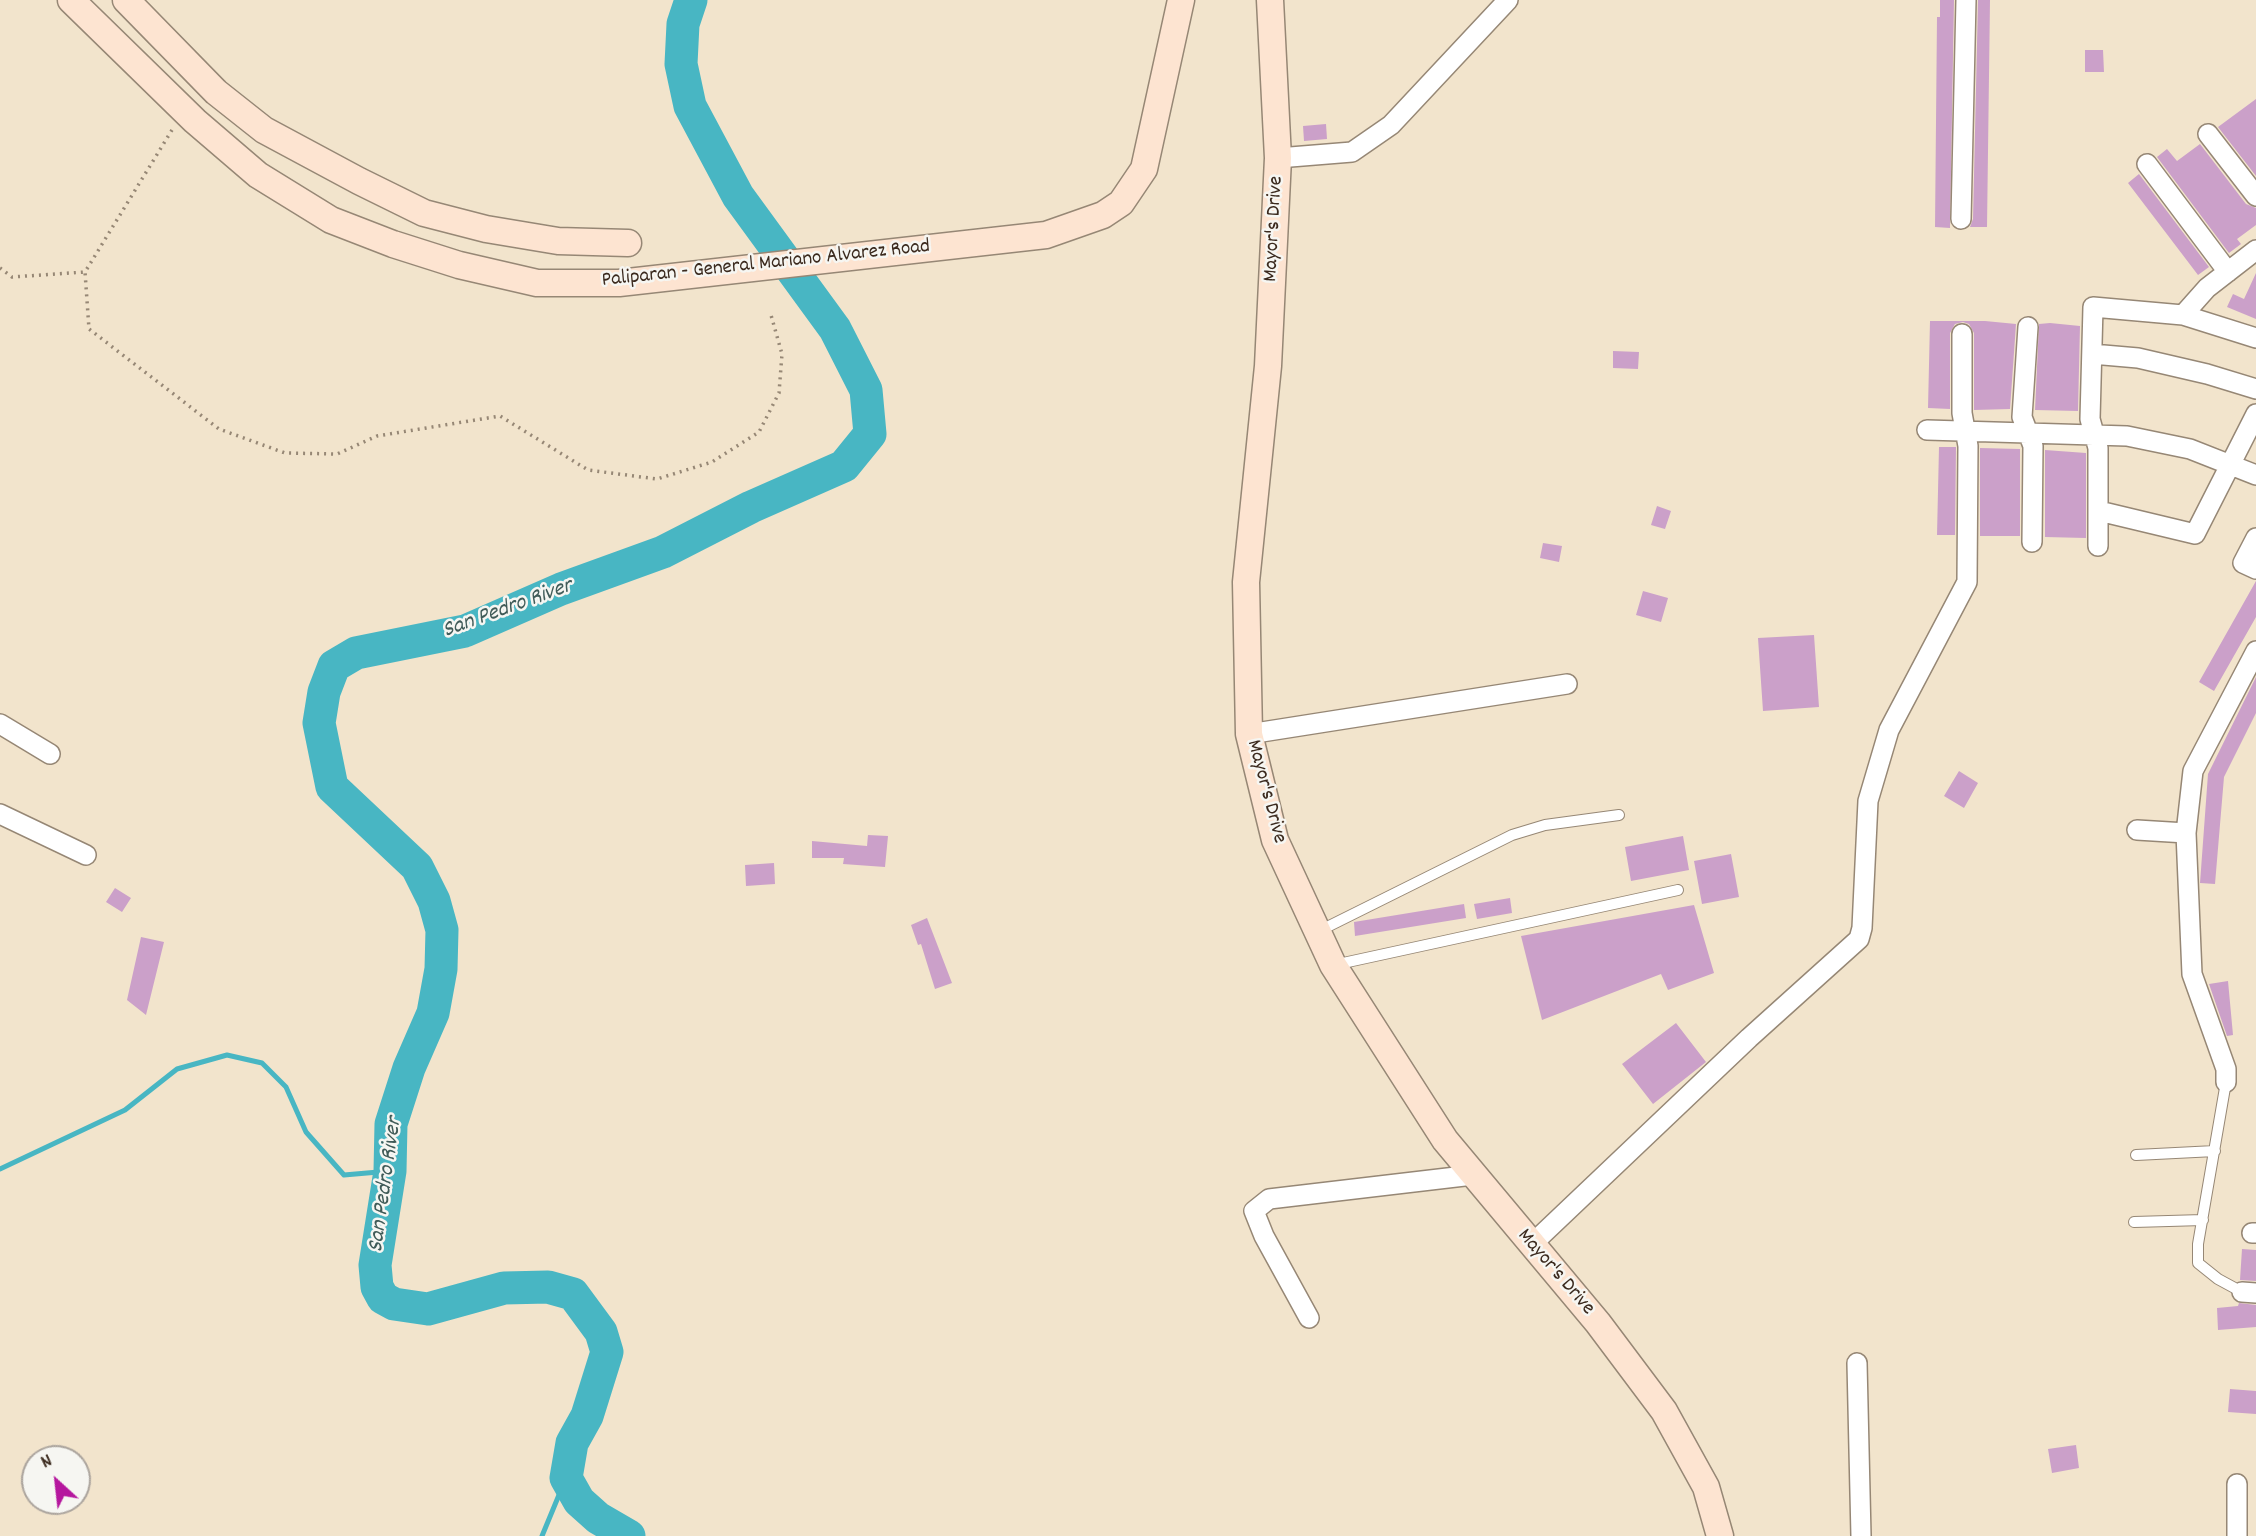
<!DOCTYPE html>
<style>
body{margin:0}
#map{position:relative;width:2256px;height:1536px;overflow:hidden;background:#f2e4cc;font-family:Dekko,sans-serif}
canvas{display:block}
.north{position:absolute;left:21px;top:1445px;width:70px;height:70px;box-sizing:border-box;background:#f6f6f2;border:2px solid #aba49d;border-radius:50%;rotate:333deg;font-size:19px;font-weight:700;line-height:28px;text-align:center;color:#3b2a1e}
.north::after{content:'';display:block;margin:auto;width:24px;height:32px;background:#b5179e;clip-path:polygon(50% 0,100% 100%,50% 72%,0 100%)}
</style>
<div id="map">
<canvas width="2256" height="1536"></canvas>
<div class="north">N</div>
</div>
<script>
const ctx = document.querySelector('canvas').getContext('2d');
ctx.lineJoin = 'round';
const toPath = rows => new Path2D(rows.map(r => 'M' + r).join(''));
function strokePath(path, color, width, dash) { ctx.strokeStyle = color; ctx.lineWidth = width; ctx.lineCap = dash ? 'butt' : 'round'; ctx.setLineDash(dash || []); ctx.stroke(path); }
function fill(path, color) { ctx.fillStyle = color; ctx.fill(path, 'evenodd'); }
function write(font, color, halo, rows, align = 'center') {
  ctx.font = font + ' Dekko,sans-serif'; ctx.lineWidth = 5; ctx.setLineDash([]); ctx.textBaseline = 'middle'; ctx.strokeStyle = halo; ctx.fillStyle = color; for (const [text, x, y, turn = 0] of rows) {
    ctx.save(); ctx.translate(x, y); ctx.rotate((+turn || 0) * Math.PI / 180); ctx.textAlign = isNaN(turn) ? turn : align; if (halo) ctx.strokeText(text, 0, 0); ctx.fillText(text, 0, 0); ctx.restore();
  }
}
strokePath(toPath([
 [0,1169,125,1110,177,1069,227,1055,262,1063,286,1087,306,1132,344,1175,390,1171],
 [542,1536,566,1478]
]), '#48b6c3', 5);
strokePath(toPath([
 [629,1536,598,1518,579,1501,566,1478,572,1443,587,1416,607,1352,601,1332,573,1294,548,1287,504,1288,428,1309,394,1304,383,1298,377,1287,375,1265,390,1171,391,1124,409,1068,433,1013,441,969,442,930,434,901,417,867,332,787,319,723,324,692,334,666,356,653,465,631,561,589,663,552,751,507,844,466,870,434,866,390,835,329,738,196,690,106,681,64,683,24,691,0]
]), '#48b6c3', 33);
fill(toPath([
 [1940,0,1954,0,1950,228,1935,227,1937,17,1940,17],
 [1978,0,1990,0,1987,227,1970,227,1973,219],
 [2085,50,2103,50,2104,72,2085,72],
 [2256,99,2256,176,2218,127],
 [1326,124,1327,139,1304,141,1303,126],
 [2200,144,2246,204,2256,208,2256,225,2237,239,2241,244,2229,253,2157,157,2167,149,2177,161],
 [2139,174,2209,267,2198,275,2128,183],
 [2256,273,2256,319,2227,307,2233,294,2244,299],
 [1930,321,1985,321,2016,324,2010,409,1974,410,1974,333,1969,324,1963,322,1955,324,1950,333,1950,409,1928,408],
 [2050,323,2080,326,2078,411,2035,410,2039,324],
 [1613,351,1639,352,1638,369,1613,368],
 [1939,447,1956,447,1955,535,1937,535],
 [1980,448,2020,449,2020,536,1980,536],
 [2045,450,2086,453,2086,538,2045,537],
 [1657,506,1671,511,1665,529,1651,525],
 [1543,543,1562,546,1559,562,1540,558],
 [2256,581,2256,617,2214,691,2199,682],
 [1643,591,1668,598,1661,622,1636,615],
 [1814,635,1819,707,1763,711,1758,638],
 [2256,677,2256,713,2224,777,2215,884,2200,883,2208,774],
 [1959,771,1978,783,1964,808,1944,796],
 [868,835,888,836,885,867,843,864,844,858,812,858,812,841,867,846],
 [1683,836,1689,870,1631,881,1625,847],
 [1731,854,1739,897,1702,904,1694,861],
 [774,863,775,884,746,886,745,865],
 [115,888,131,898,122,912,106,902],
 [1510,898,1512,913,1477,919,1474,904],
 [1464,904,1466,918,1355,936,1354,922],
 [1694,905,1714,973,1668,990,1661,974,1542,1020,1521,936],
 [927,918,952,983,935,989,921,944,918,945,911,925],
 [141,937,164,942,146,1015,127,1000],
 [2228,981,2233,1035,2227,1036,2209,984],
 [1676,1023,1706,1062,1653,1104,1622,1064],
 [2242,1249,2256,1250,2256,1281,2240,1280],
 [2239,1303,2256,1305,2256,1327,2218,1330,2217,1308,2238,1306],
 [2230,1389,2256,1391,2256,1414,2228,1412],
 [2076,1445,2079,1468,2052,1473,2048,1449]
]), '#cba0c9');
const lane = toPath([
 [1319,931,1512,835,1545,825,1619,815],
 [1334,965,1678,890],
 [2226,1082,2198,1244,2198,1263,2218,1279,2242,1292],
 [2136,1155,2215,1151],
 [2134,1222,2203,1220]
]);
const street = toPath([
 [2208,134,2256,196],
 [1278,158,1352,152,1391,125,1508,0],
 [2147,164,2228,272],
 [1961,219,1966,0],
 [2183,315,2207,288,2256,250],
 [2028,327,2022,417,2033,446,2032,542],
 [2092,354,2138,358,2207,374,2256,389],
 [1927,430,2127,436,2190,449,2256,475],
 [2099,511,2195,534,2256,414],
 [2256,538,2243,563,2256,569],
 [2098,546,2098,448,2090,419,2093,307,2183,315,2256,338],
 [0,724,50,754],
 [1249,734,1567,684],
 [0,814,86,855],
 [2137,830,2186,833],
 [2226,1082,2226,1069,2192,974,2186,833,2193,771,2256,651],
 [2252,1233,2256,1233],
 [1530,1246,1749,1038,1859,939,1862,928,1868,801,1889,730,1967,582,1968,446,1962,413,1962,334],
 [2242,1292,2256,1293],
 [1309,1318,1264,1236,1254,1211,1269,1199,1473,1175],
 [1857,1363,1861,1536],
 [2237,1484,2237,1536]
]);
const secondary = toPath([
 [71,0,195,121,258,175,331,220,393,244,459,265,537,283,619,283,1046,235,1103,215,1121,203,1144,169,1181,0],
 [126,0,216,92,264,130,359,181,424,213,486,229,558,241,628,243],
 [1270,0,1278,158,1268,366,1246,582,1249,734,1275,840,1333,965,1445,1140,1598,1323,1664,1411,1706,1487,1720,1536]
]);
strokePath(lane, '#968775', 12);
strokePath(street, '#968775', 22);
strokePath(secondary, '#968775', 29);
strokePath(toPath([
 [172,130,85,272,89,329,219,429,285,453,337,454,377,436,500,416,588,470,657,479,712,462,759,432,779,393,782,354,771,315],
 [0,268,12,277,85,272]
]), '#968775', 3.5, [2, 5]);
strokePath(lane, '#fff', 10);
strokePath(street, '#fff', 19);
strokePath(secondary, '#fde4d1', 26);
write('21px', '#3b2a1e', '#f6f6f2', [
 ["Mayor's Drive",1275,229,-87],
 ["Paliparan - General Mariano Alvarez Road",766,265,-6],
 ["Mayor's Drive",1265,792,75],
 ["Mayor's Drive",1555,1273,49]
]);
write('italic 23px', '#405b58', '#f6f6f2', [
 ["San Pedro River",508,610,-20],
 ["San Pedro River",387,1185,-82]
]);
</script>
